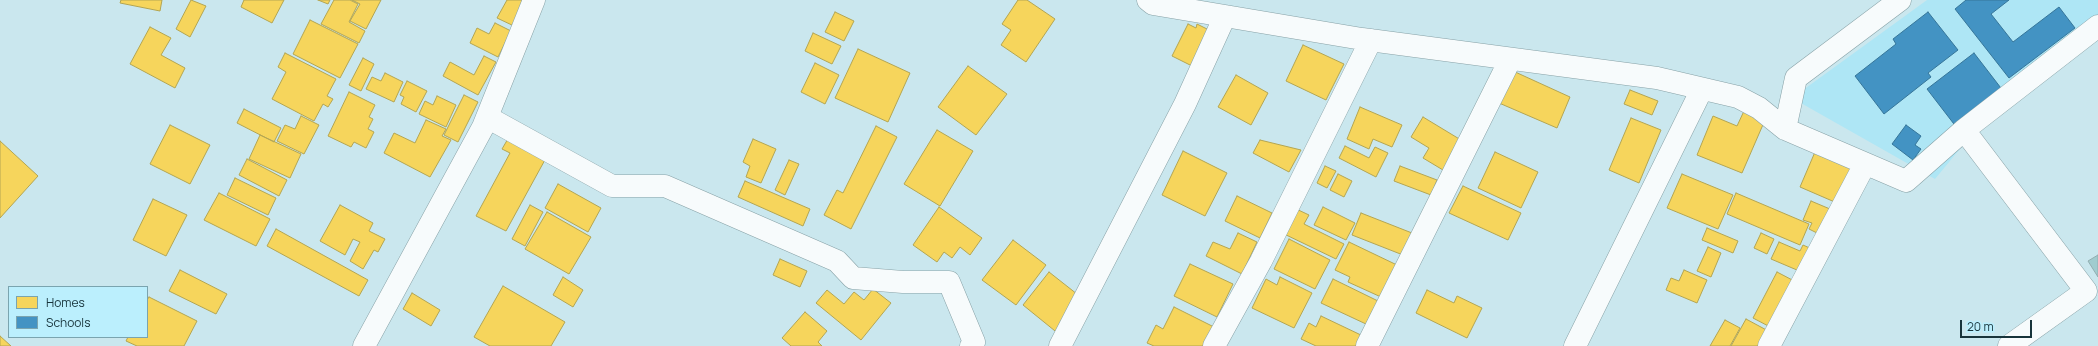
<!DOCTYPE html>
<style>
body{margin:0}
#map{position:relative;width:2098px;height:346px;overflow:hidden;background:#cae7ee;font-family:Manrope,sans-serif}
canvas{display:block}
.legend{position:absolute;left:8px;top:286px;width:140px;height:52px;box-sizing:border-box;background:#bbeffd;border:1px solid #7aa4af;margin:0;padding:5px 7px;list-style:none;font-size:12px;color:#18343b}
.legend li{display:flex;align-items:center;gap:8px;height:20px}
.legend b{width:20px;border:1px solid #7aa4af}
.scale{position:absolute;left:1960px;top:320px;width:72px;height:18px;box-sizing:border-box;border:2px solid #18343b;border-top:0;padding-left:5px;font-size:12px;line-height:14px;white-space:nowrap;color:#18343b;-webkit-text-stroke:3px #bbeffd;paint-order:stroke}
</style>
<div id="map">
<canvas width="2098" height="346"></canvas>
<ul class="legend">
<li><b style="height:11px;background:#f6d55c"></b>Homes</li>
<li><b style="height:11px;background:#4393c3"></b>Schools</li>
</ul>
<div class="scale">20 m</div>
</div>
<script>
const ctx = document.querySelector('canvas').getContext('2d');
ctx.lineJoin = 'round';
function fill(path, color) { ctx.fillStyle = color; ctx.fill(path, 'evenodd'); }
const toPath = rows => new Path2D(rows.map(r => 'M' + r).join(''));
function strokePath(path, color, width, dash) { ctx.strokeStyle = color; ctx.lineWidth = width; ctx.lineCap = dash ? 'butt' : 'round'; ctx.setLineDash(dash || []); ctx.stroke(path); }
fill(toPath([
 [1927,0,2098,0,2098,33,1993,109,1935,179,1792,98]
]), '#aee6f5');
const homes = toPath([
 [121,0,162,0,160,11,120,3,121,0],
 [191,0,206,6,190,37,176,29,191,0],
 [244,0,284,0,272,23,241,7,244,0],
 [318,0,330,0,328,4,318,0],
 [334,0,350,0,358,4,349,22,365,31,359,43,321,24,334,0],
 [352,0,381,0,366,29,350,21,360,4,352,0],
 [507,0,527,0,514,26,497,18,507,0],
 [1018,0,1027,0,1055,19,1026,62,1001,45,1011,30,1002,24,1018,0],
 [835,12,854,21,844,41,825,32,835,12],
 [310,20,358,44,340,78,293,54,310,20],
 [495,23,511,31,498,57,470,43,477,28,489,34,495,23],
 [1188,24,1196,28,1197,24,1209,30,1192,66,1172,56,1188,24],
 [150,27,171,38,161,55,185,68,175,88,130,64,150,27],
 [813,33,841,46,832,64,805,51,813,33],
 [1303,45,1344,64,1326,100,1286,81,1303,45],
 [858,49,910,73,888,122,835,98,858,49],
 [285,53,336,79,327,96,333,99,328,107,323,104,314,121,272,99,286,72,278,67,285,53],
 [484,56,496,62,478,95,443,76,450,62,474,75,484,56],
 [363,58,374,64,361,91,349,85,363,58],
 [815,63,839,75,825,104,801,92,815,63],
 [968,66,1007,94,976,135,938,107,968,66],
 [1513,71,1570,97,1557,128,1499,103,1513,71],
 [385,73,403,82,394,102,366,89,372,77,381,81,385,73],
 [1236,75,1268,93,1251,125,1218,107,1236,75],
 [407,81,427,91,416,112,401,104,404,97,400,95,407,81],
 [1630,90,1658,101,1652,115,1624,104,1630,90],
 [349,92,375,105,369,117,373,119,368,129,374,132,366,148,354,142,351,147,328,136,349,92],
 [464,95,478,102,458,142,444,135,464,95],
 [437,96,456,105,446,127,419,114,425,101,433,105,437,96],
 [1360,107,1402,125,1392,147,1373,139,1369,149,1347,139,1360,107],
 [244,109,281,128,274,142,237,123,244,109],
 [1744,111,1765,120,1742,173,1697,155,1713,116,1737,126,1744,111],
 [301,116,319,125,304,154,277,141,285,125,295,129,301,116],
 [1423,117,1461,140,1443,170,1423,158,1429,148,1411,137,1423,117],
 [1631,118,1661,130,1639,183,1609,170,1631,118],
 [426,120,446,129,442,136,451,140,430,177,384,153,394,133,415,143,426,120],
 [170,125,210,145,190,184,150,164,170,125],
 [876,126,897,137,851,229,824,215,837,190,843,193,876,126],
 [937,130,973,151,940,206,904,184,937,130],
 [260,135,301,154,290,178,249,159,260,135],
 [509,137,546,158,506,231,476,216,510,153,502,149,509,137],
 [753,139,776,149,761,183,746,177,750,166,743,162,753,139],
 [1260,140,1301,150,1289,172,1253,153,1260,140],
 [0,141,38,176,0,218,0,141],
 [1345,146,1369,158,1375,147,1388,153,1376,177,1339,158,1345,146],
 [1183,151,1227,173,1205,216,1162,195,1183,151],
 [1495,152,1538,172,1521,208,1478,188,1495,152],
 [1815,152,1852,168,1837,203,1800,187,1815,152],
 [247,159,287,180,279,196,239,175,247,159],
 [789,160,799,164,785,195,775,190,789,160],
 [1325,166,1336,171,1327,188,1317,183,1325,166],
 [1400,166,1437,180,1431,195,1394,181,1400,166],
 [1338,174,1352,181,1344,197,1330,190,1338,174],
 [1682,174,1733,195,1718,229,1667,208,1682,174],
 [235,178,276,198,268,215,227,195,235,178],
 [745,181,810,209,803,226,738,197,745,181],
 [558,184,601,208,588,232,545,208,558,184],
 [1463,186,1521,213,1508,240,1449,213,1463,186],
 [219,193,270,219,256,246,204,220,219,193],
 [1736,193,1809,224,1800,245,1727,214,1736,193],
 [1237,196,1272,213,1260,238,1225,221,1237,196],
 [153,199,187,215,166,256,133,240,153,199],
 [1811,201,1830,209,1819,234,1809,229,1812,223,1803,220,1811,201],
 [340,205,373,223,369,231,385,239,378,252,374,250,363,269,350,261,360,242,353,239,345,255,320,241,340,205],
 [530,205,543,212,525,246,512,239,530,205],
 [939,207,982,238,970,255,960,247,952,258,944,252,937,262,913,245,939,207],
 [1292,207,1309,215,1304,224,1344,244,1336,259,1280,232,1292,207],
 [1323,207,1355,223,1346,240,1314,225,1323,207],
 [547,212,591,237,569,274,525,249,547,212],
 [1361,213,1412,233,1403,255,1352,235,1361,213],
 [1707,228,1738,241,1733,253,1702,240,1707,228],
 [276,229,368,280,359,296,267,246,276,229],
 [1238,233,1257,242,1242,274,1206,256,1213,242,1230,249,1238,233],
 [1761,233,1774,239,1767,254,1754,248,1761,233],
 [1289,239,1330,260,1315,289,1274,269,1289,239],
 [1013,240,1046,265,1016,305,982,280,1013,240],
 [1349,242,1397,265,1381,297,1348,282,1350,277,1335,270,1349,242],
 [1779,242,1800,251,1803,245,1814,250,1804,273,1771,259,1779,242],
 [1708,247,1721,253,1711,277,1697,271,1708,247],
 [780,259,807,271,800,287,773,275,780,259],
 [1190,264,1233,284,1217,317,1174,296,1190,264],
 [180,270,227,294,216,314,169,291,180,270],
 [1684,270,1707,280,1697,303,1666,290,1671,278,1679,281,1684,270],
 [1049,272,1082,298,1060,335,1023,305,1049,272],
 [1777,272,1798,283,1774,329,1753,318,1777,272],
 [563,277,583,290,573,307,553,295,563,277],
 [1280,277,1312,293,1294,328,1252,308,1266,279,1277,285,1280,277],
 [1333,279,1378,301,1366,324,1321,303,1333,279],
 [503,286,565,322,551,346,490,346,474,337,503,286],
 [873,289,891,303,861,340,816,303,827,290,844,304,854,292,864,300,873,289],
 [1427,290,1454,303,1457,296,1482,308,1467,338,1416,313,1427,290],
 [412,293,440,310,431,326,403,309,412,293],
 [149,297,197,321,184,346,137,346,126,341,128,337,147,337,147,300,149,297],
 [1174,307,1214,327,1204,346,1154,346,1147,343,1156,325,1163,329,1174,307],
 [805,312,827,331,818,342,822,346,791,346,782,338,805,312],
 [1321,316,1363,336,1358,346,1316,346,1301,339,1309,323,1316,327,1321,316],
 [1746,319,1772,333,1766,346,1731,346,1746,319],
 [1725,320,1740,328,1730,346,1710,346,1725,320],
 [0,336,11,346,0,346,0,336]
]);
fill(homes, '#f6d55c');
strokePath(homes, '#b3a552', 1);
const schools = toPath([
 [1966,0,2009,0,1991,14,2013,42,2059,7,2075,28,2009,78,1955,9,1966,0],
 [1928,12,1958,50,1928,73,1931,77,1884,114,1855,76,1896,44,1893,39,1928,12],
 [1974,53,2004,92,1957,128,1927,89,1974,53],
 [1906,125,1921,136,1915,145,1921,149,1913,160,1892,144,1906,125]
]);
fill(schools, '#4393c3');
strokePath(schools, '#36769a', 1);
const building = toPath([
 [2098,255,2098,277,2088,261,2098,255]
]);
fill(building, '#a1cccf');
strokePath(building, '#93adb0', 1);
const minor = toPath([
 [1148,0,1153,4,1362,39,1657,78,1738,97,1759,108,1785,129,1906,181,1964,130,2098,26],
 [487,117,612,186,665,186,837,261,853,278,903,282,949,282,974,342,971,346],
 [1785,129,1796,78,1900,0],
 [1964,130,2086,291,2009,346],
 [364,346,483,127,534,0],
 [1060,346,1185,104,1225,16],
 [1214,346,1261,261,1371,40],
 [1367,346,1510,60],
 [1575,346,1702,89],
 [1769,346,1865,164]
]);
strokePath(minor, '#87a1a6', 23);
strokePath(minor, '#f7fbfc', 22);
</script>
